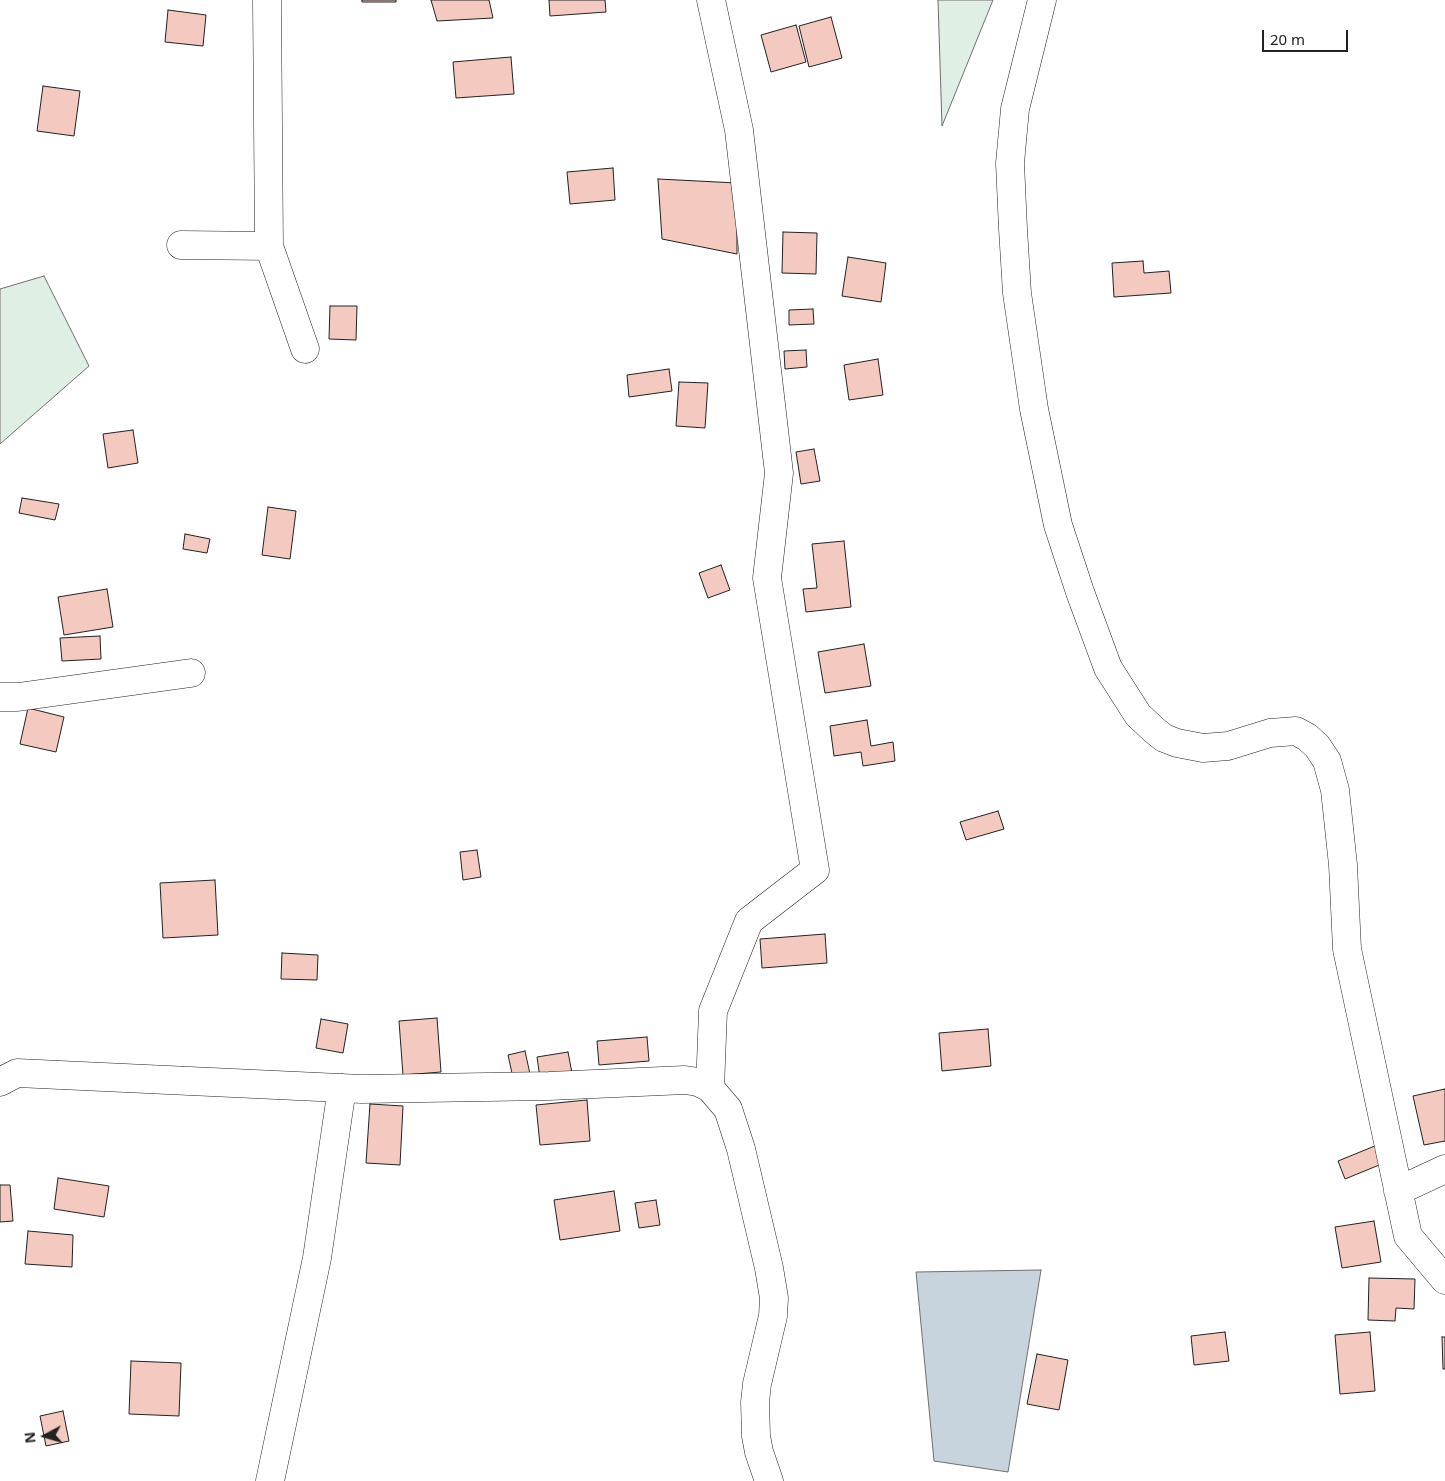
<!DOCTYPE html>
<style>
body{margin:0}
#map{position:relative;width:1445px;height:1481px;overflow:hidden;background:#fff;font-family:"Noto Sans",sans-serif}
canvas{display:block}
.north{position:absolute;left:20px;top:1411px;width:50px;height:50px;-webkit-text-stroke:4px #fff;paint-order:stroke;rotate:264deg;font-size:14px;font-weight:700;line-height:20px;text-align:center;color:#222}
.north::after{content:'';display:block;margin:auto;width:18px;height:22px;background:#222;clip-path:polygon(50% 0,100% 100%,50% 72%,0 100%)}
.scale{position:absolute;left:1262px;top:30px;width:86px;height:22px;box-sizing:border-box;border:2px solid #222;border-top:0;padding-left:6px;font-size:15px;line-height:18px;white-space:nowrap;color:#222;-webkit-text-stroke:4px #fff;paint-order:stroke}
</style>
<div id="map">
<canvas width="1445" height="1481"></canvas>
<div class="north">N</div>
<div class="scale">20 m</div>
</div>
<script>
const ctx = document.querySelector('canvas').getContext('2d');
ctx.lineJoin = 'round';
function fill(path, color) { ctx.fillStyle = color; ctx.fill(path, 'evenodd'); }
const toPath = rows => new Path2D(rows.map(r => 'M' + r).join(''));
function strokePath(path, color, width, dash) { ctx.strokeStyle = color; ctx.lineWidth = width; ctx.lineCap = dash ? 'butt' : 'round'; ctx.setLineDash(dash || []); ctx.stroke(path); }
const green = toPath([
 [938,0,993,0,942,126,938,0],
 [44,276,89,366,0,444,0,289,44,276]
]);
fill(green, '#e0efe3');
strokePath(green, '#6f6f6f', 1);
const water = toPath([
 [1041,1270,1008,1472,934,1461,916,1272,1041,1270]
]);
fill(water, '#c7d3dd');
strokePath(water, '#6f6f6f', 1);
const building = toPath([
 [362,0,396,0,396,2,362,2,362,0],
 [431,0,489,0,493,18,437,21,431,0],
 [549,0,605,0,606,12,550,16,549,0],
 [168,10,206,15,203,46,165,42,168,10],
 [831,17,842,58,809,67,799,26,831,17],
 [796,25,806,62,771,72,761,35,796,25],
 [511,57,514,94,456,98,453,62,511,57],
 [43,86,80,91,74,136,37,131,43,86],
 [613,168,615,200,570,204,567,172,613,168],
 [658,179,737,183,737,254,662,239,658,179],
 [783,232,817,233,816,274,782,273,783,232],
 [848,257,886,263,881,302,842,296,848,257],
 [1143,261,1144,273,1169,271,1171,293,1114,297,1112,263,1143,261],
 [330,306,357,306,356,340,329,339,330,306],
 [813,309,814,324,789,325,789,310,813,309],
 [806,350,807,367,785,369,784,351,806,350],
 [878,359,883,395,849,400,844,365,878,359],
 [669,369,672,391,629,397,627,375,669,369],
 [679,382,708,383,705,428,676,426,679,382],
 [133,430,138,463,108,468,103,434,133,430],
 [814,449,820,481,801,484,796,452,814,449],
 [22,498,59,504,55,520,19,513,22,498],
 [268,507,296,511,290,559,262,555,268,507],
 [185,534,210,539,207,553,183,549,185,534],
 [844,541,851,607,806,612,803,589,817,588,812,544,844,541],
 [721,565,730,590,708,598,699,573,721,565],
 [107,589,113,627,64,635,58,597,107,589],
 [100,636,101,659,62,661,60,638,100,636],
 [864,644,871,686,825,693,818,652,864,644],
 [28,708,64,717,56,752,20,744,28,708],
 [867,720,871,746,893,742,895,761,863,766,861,752,834,756,830,726,867,720],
 [998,811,1004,829,966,840,960,822,998,811],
 [477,850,481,877,463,880,460,852,477,850],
 [215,880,218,935,163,938,160,883,215,880],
 [825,934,827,963,762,968,760,939,825,934],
 [282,953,318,955,317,980,281,979,282,953],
 [437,1018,441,1072,403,1075,399,1021,437,1018],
 [321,1019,348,1024,343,1053,316,1048,321,1019],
 [988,1029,991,1066,942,1071,939,1033,988,1029],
 [647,1037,649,1061,599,1065,597,1041,647,1037],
 [525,1051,530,1074,513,1078,508,1055,525,1051],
 [568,1052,572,1073,540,1078,537,1057,568,1052],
 [1445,1089,1445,1141,1424,1145,1413,1096,1445,1089],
 [587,1100,590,1141,540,1145,536,1105,587,1100],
 [370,1104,403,1106,400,1165,366,1163,370,1104],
 [1382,1143,1389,1161,1345,1179,1338,1161,1382,1143],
 [58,1178,109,1186,104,1217,54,1209,58,1178],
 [0,1185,10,1185,13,1221,0,1222,0,1185],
 [614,1191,620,1231,560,1240,554,1200,614,1191],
 [656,1200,660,1225,639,1228,635,1203,656,1200],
 [1374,1221,1381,1262,1342,1268,1335,1227,1374,1221],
 [28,1231,73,1235,72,1267,25,1264,28,1231],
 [1369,1278,1415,1279,1414,1309,1396,1308,1395,1321,1368,1320,1369,1278],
 [1225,1332,1229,1361,1194,1365,1191,1336,1225,1332],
 [1370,1332,1375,1391,1340,1394,1335,1335,1370,1332],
 [1442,1337,1445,1337,1445,1369,1443,1369,1442,1337],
 [1037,1354,1068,1360,1059,1410,1027,1404,1037,1354],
 [131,1361,181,1363,179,1416,129,1414,131,1361],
 [63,1411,69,1441,46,1446,40,1416,63,1411]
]);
fill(building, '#f3c9c0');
strokePath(building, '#222', 1);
const minor = toPath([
 [267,0,269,246,305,349],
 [1042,0,1015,109,1010,163,1013,229,1017,293,1034,409,1058,525,1080,592,1108,668,1138,715,1154,730,1164,738,1177,743,1203,748,1228,746,1270,733,1296,731,1307,737,1317,746,1327,761,1335,790,1343,865,1347,949,1408,1236,1445,1280],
 [181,245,269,246],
 [0,697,18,697,191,673],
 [0,1082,17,1073,362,1089,549,1086,685,1080,698,1082,710,1088,728,1109,741,1149,769,1268,774,1298,773,1316,757,1384,755,1402,756,1436,759,1452,769,1481],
 [710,1088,713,1011,749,921,815,870,767,578,779,473,739,130,711,0],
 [1398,1191,1445,1169],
 [270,1481,317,1258,342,1088]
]);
strokePath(minor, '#222', 29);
strokePath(minor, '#fff', 28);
</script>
